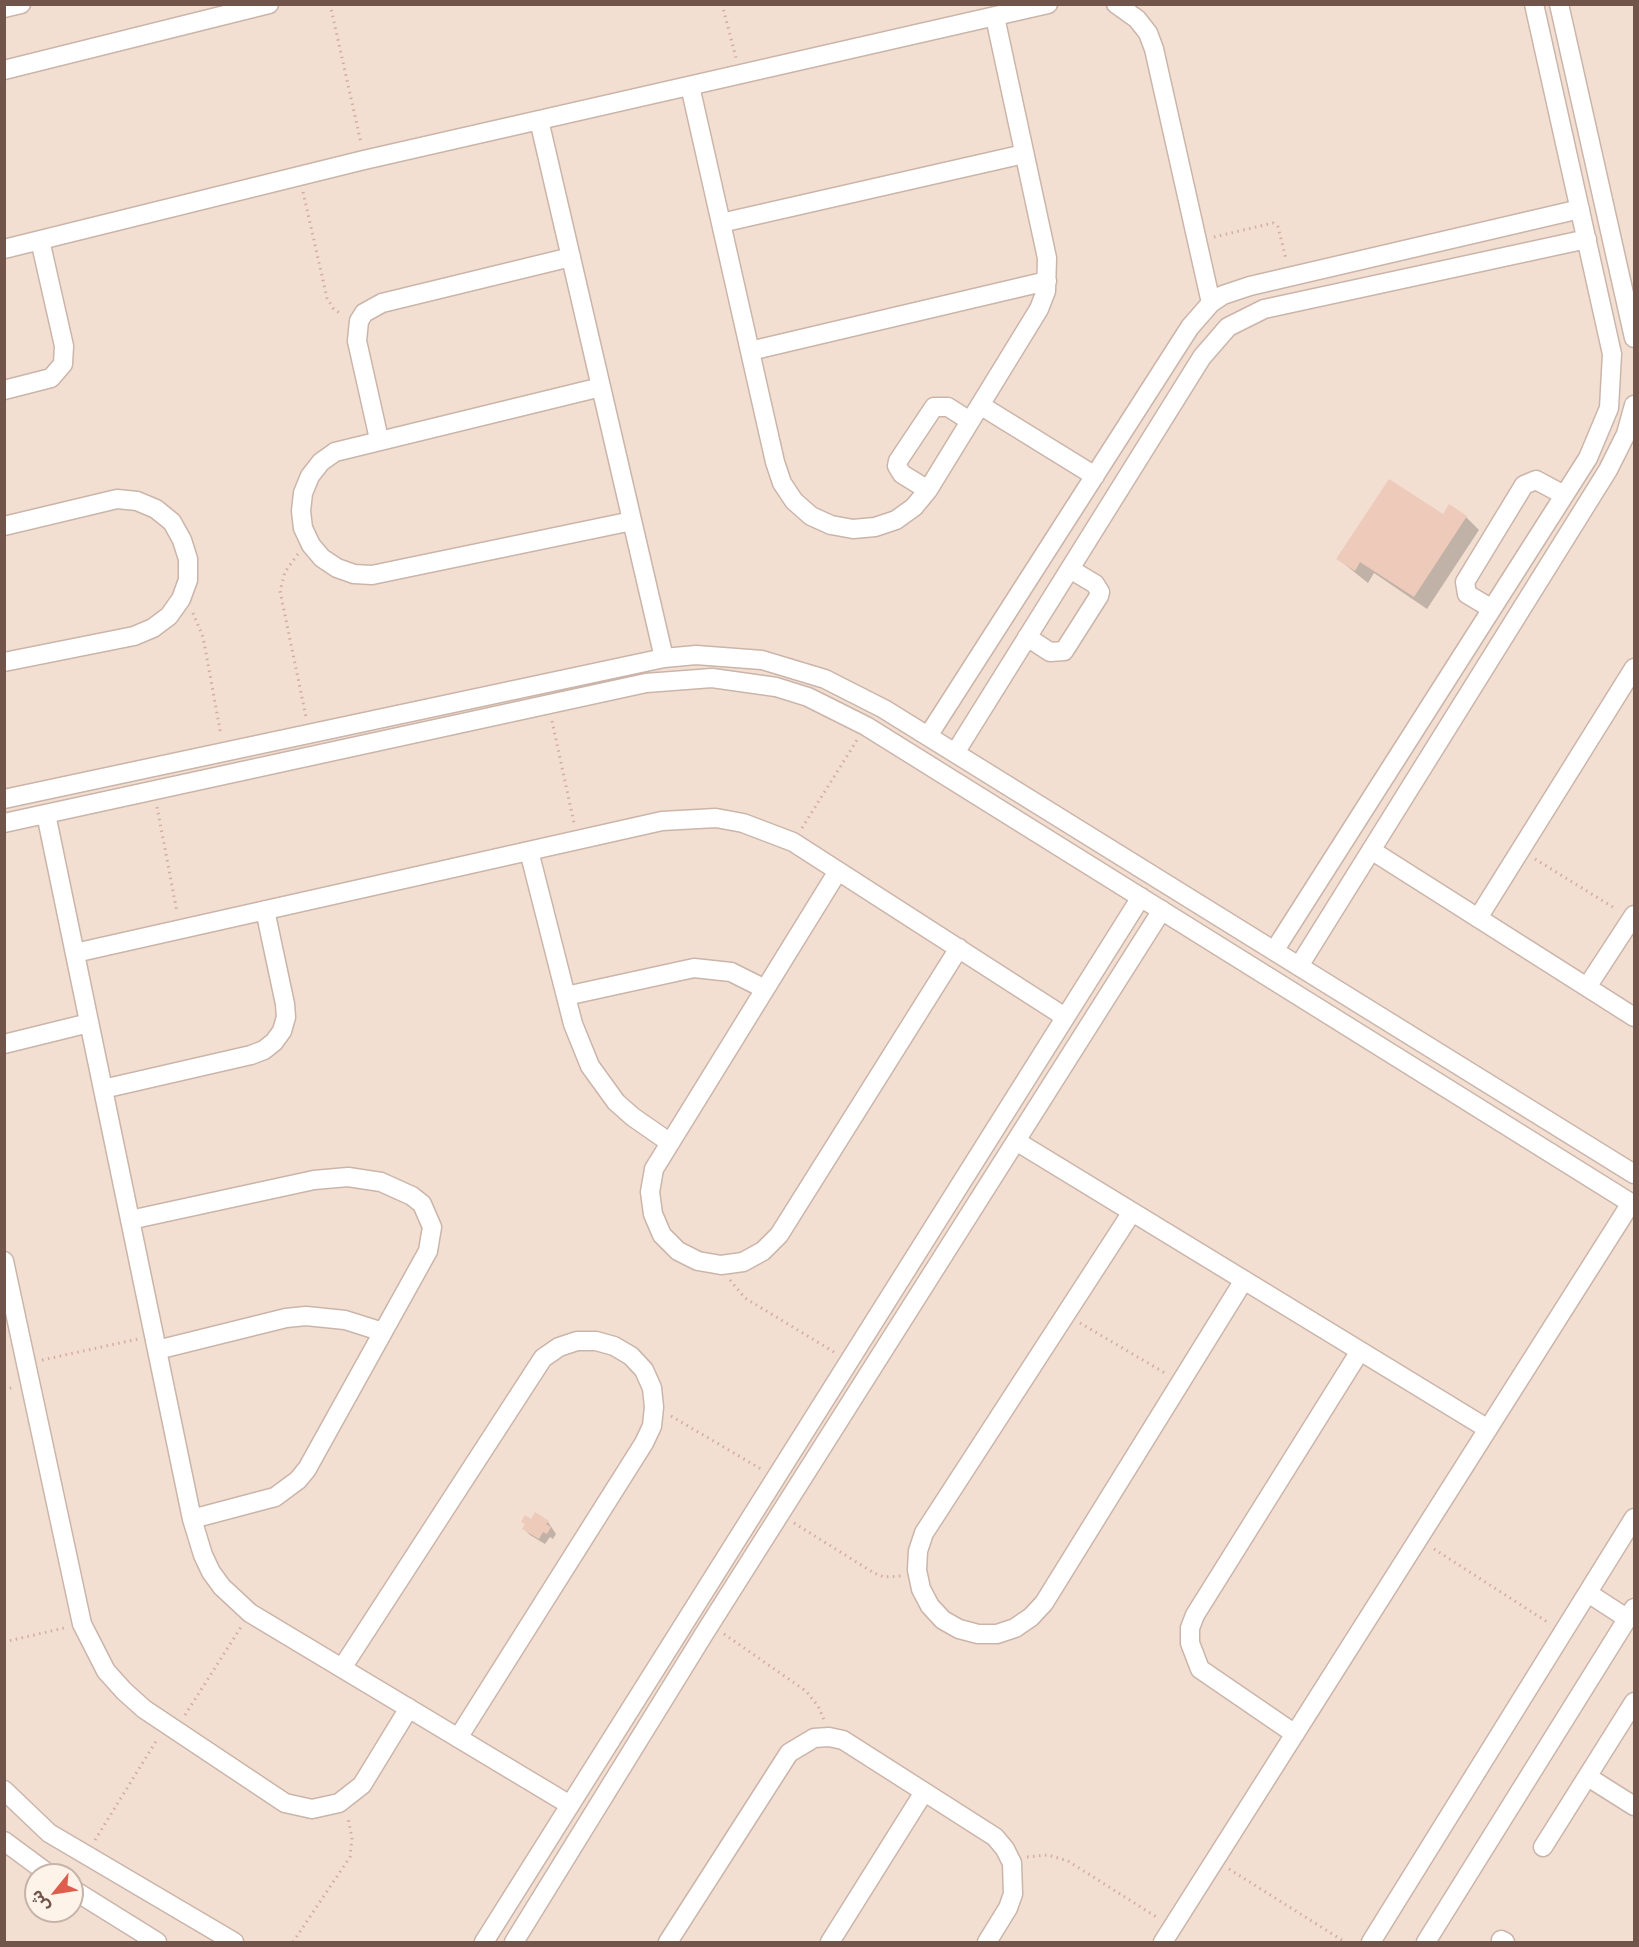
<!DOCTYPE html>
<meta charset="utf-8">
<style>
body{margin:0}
#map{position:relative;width:1639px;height:1947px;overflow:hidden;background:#fbeee2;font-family:"Fira Sans","Noto Sans Arabic",sans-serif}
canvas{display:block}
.frame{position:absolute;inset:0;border:6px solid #71544a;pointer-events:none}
.north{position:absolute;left:24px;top:1863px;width:60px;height:60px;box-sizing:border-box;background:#fef3e8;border:2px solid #c6b3a9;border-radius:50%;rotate:240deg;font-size:16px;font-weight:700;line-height:24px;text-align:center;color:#71544a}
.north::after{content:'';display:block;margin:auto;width:21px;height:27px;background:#de5e4e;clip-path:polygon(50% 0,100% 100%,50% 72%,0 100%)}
</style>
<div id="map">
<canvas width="1639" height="1947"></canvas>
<div class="frame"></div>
<div class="north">ش</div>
</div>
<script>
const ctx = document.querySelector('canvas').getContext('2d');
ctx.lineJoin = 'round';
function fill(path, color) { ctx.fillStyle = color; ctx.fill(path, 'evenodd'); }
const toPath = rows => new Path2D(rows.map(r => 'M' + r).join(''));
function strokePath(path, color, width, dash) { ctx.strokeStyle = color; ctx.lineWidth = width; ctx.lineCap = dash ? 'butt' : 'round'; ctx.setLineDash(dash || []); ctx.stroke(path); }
fill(toPath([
 [4,5,1634,5,1634,1942,5,1942],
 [36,1875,72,1875,72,1911,36,1911]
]), '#f2dfd1');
fill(toPath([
 [1443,516,1466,517,1479,530,1427,609,1374,573,1368,583,1338,559],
 [531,1521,548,1522,556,1534,553,1539,550,1537,545,1544,530,1535,524,1529]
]), '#0003');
fill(toPath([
 [1389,479,1443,514,1449,504,1467,516,1414,597,1360,562,1355,571,1336,559],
 [535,1512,549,1521,546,1524,551,1527,547,1534,543,1532,539,1539,522,1529,525,1524,521,1522,525,1515,531,1519]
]), '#eecabb');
const minor = toPath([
 [1116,4,1137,19,1148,33,1154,49,1211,303],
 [1559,4,1634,338],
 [4,8,21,4],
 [4,70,269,4],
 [690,86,775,462,782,483,794,501,811,516,831,525,853,529,875,527,896,520,914,507,928,490,1039,309,1046,291,1047,258,995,17],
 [539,120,664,658],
 [721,223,1024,154],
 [4,249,364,160,1048,4],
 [750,351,1047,281],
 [601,387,335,452,321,462,310,476,303,493,301,511,303,528,311,545,322,558,337,568,354,574,372,575,632,521],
 [4,390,51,378,63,364,64,346,40,240],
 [980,405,1095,476],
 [379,439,357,341,359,321,364,313,382,303,571,257],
 [928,490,902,474,897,466,898,461,934,407,948,407,970,421],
 [4,526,117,499,137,501,156,509,172,522,182,540,188,559,188,580,181,599,169,616,153,628,134,636,4,662],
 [1492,609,1467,594,1465,582,1524,485,1536,480,1564,495],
 [1027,637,1050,652,1064,651,1099,596,1100,592,1095,584,1070,569],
 [928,736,1190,327,1211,303,1223,295,1250,286,1580,209],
 [955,753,1202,357,1228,327,1264,309,1587,239],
 [4,799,664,658,696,655,762,660,825,679,884,709,1634,1174],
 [46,814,192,1519,203,1555,211,1572,222,1587,250,1613,570,1805],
 [4,823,646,683,712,678,776,687,808,697,866,726,1634,1205],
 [1371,850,1634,1017],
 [529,851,573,1024,590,1066,616,1102,633,1117,669,1142],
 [838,871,654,1169,650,1192,653,1214,662,1235,678,1251,698,1261,721,1265,743,1262,763,1251,779,1235,959,948],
 [1478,918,1634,668],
 [1274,951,1588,458,1609,408,1612,354,1534,4],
 [75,953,662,821,716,818,743,823,793,842,1065,1017],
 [1299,966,1608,470,1626,434,1634,405],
 [1587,987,1634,915],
 [566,996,694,968,731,972,765,989],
 [4,1044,89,1023],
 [103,1089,251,1055,264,1050,274,1042,282,1031,286,1017,285,1004,265,910],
 [1016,1141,1488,1429],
 [1132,1212,924,1533,918,1551,917,1570,921,1589,930,1606,943,1620,959,1629,978,1634,997,1634,1015,1628,1031,1617,1044,1603,1244,1280],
 [130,1220,314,1180,348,1177,381,1182,412,1196,422,1204,432,1227,428,1251,307,1469,298,1480,275,1497,192,1519],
 [4,1261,82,1624,106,1671,124,1691,144,1709,285,1803,312,1809,339,1803,362,1785,409,1708],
 [157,1350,286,1318,306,1316,345,1320,383,1332],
 [1588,1593,1628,1619],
 [342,1668,543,1358,559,1347,577,1341,596,1341,614,1346,631,1356,644,1370,652,1388,654,1407,652,1426,644,1443,458,1738],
 [1295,1734,1200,1669,1190,1643,1190,1628,1195,1615,1360,1351],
 [1588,1777,1634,1806],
 [4,1790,49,1833,234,1942],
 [4,1841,50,1875],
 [1543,1847,1634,1702],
 [72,1889,157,1942],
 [1501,1940,1505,1942],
 [484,1942,1141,897],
 [514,1942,704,1634,1162,910],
 [668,1942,789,1753,814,1738,829,1737,843,1740,995,1837,1005,1849,1012,1863,1013,1894,1008,1908,987,1942],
 [830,1942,924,1792],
 [1163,1942,1631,1203],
 [1371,1942,1634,1518],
 [1426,1942,1634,1608]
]);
strokePath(minor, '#cbb5aa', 21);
strokePath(toPath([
 [330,4,361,143],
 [722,4,736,58],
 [303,192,327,298,333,308,342,315],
 [1214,237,1273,223,1278,227,1286,259],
 [298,554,285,572,280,591,306,717],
 [193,613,203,637,221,735],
 [552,721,574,823],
 [157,807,177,912],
 [802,828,857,740],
 [1535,859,1616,909],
 [730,1280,745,1298,834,1352],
 [1080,1323,1165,1373],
 [42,1360,138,1339],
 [4,1390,14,1387],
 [671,1416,761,1469],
 [794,1523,874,1573,884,1577,901,1576],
 [1434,1549,1549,1623],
 [724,1634,806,1691,818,1706,824,1720],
 [4,1642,64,1628],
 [185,1715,241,1627],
 [95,1840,158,1738],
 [1027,1857,1048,1855,1068,1861,1158,1918],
 [1229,1869,1345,1942],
 [293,1942,350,1857,352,1838,348,1818]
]), '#d3ad9f', 3, [1.5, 4.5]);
strokePath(minor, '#fff', 18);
</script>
